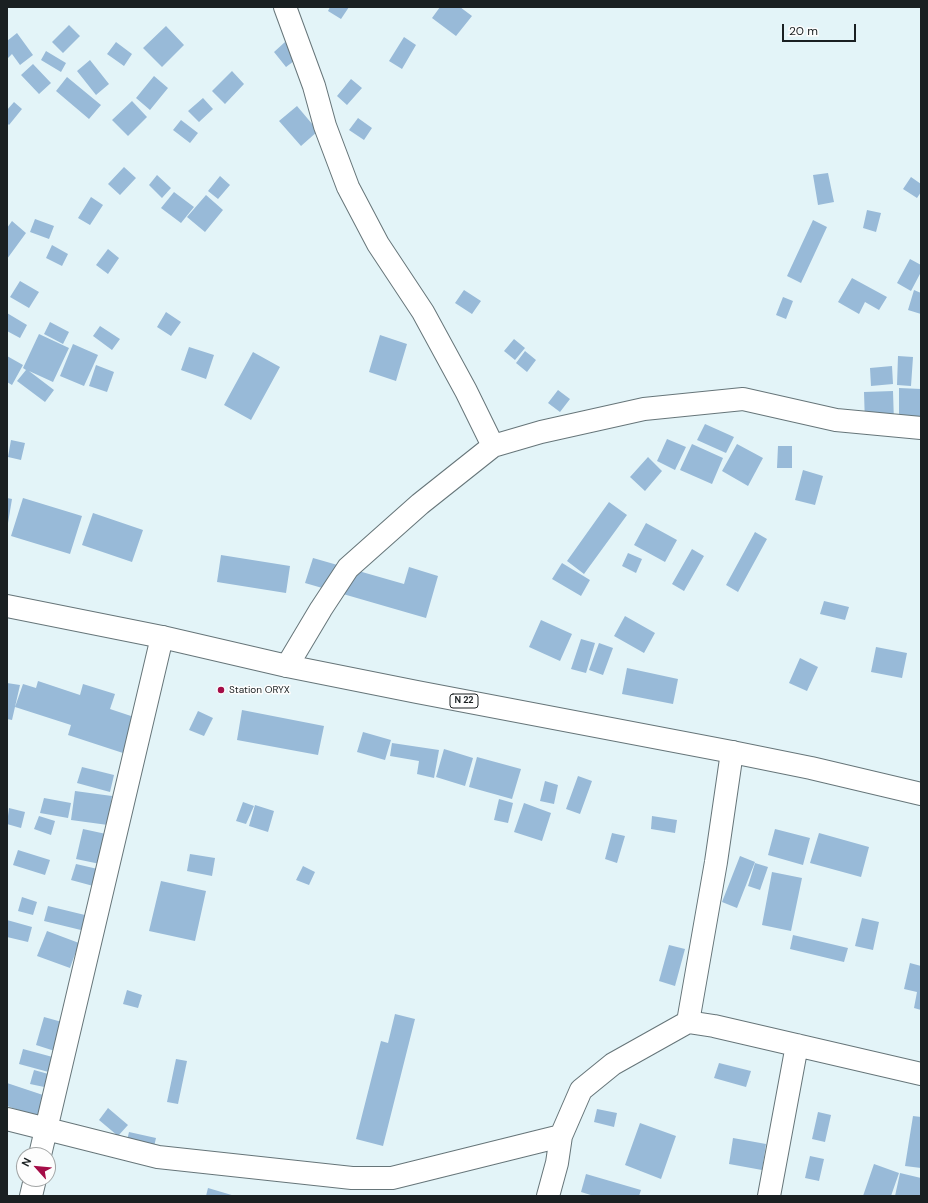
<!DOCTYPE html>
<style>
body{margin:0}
#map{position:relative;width:928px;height:1203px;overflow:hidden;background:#e3f4f8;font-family:"DM Sans",sans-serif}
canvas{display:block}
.frame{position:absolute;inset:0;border:8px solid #1a2022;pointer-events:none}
.north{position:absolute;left:16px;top:1147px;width:40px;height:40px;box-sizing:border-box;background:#fdfdfd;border:1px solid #a2a5a5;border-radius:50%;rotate:297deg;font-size:11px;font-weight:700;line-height:16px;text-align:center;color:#1a2022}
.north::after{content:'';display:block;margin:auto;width:14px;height:18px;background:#a40c47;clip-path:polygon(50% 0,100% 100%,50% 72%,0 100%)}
.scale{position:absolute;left:782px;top:24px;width:74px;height:18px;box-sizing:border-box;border:2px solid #1a2022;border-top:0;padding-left:5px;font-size:12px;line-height:14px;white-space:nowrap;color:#1a2022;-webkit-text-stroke:3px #fdfdfd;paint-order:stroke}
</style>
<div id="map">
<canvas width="928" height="1203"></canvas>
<div class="frame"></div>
<div class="north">N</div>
<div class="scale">20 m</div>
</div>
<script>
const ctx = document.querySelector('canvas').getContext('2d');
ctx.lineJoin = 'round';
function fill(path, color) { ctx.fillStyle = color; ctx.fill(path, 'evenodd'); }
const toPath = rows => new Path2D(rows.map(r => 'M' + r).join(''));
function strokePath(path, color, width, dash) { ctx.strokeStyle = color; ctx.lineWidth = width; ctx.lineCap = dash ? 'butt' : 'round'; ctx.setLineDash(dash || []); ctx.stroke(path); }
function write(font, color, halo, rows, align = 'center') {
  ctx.font = font + ' "DM Sans",sans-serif'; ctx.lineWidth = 3; ctx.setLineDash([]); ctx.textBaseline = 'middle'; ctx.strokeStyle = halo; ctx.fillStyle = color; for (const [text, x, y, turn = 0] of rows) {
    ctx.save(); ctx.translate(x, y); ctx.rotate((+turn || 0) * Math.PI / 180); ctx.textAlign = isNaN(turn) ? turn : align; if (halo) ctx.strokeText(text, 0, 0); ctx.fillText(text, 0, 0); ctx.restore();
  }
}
fill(toPath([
 [330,7,349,7,341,19,328,11],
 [440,7,460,7,472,16,456,36,432,18],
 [69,25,80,36,63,53,52,42],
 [166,26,184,45,162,67,143,48],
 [17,33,33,55,20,65,12,54,7,59,7,41],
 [404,37,416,45,402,69,389,61],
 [116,42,132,54,124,66,107,54],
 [285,42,298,58,286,67,274,52],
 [46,51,66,63,61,72,41,60],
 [90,60,109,84,96,95,77,71],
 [33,64,51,83,39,94,21,75],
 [232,71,244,84,225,104,212,91],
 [154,76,168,88,150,110,136,98],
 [67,77,101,105,89,119,56,91],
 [351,79,362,88,347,105,337,96],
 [203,98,213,109,199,122,188,111],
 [132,101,147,117,128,136,112,120],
 [14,102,22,109,9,125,7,123,7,110],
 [297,106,318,131,301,146,279,121],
 [358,118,372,128,364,140,349,130],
 [181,120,198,133,190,143,173,130],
 [124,167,136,178,120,195,108,184],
 [828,173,834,202,818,205,813,175],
 [157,175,171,188,162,198,149,185],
 [220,176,230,185,218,199,208,191],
 [911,177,921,184,921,192,917,198,903,189],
 [174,192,194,207,181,223,161,208],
 [206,195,223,210,205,232,187,217],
 [91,197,103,205,90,225,78,218],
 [867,210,881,213,876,232,863,228],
 [35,219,54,226,49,239,30,232],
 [813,220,827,227,801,283,787,276],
 [12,221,26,233,7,259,7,228],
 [52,245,68,254,62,266,46,258],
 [108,249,119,258,108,274,96,265],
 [910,259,921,265,921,272,911,291,897,283],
 [852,278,887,297,879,310,865,302,859,314,838,302],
 [20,281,39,292,29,308,10,297],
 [464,290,481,301,472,314,455,303],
 [914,290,921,293,921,314,908,310],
 [783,297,793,301,786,319,776,315],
 [166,312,181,322,171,336,157,327],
 [7,313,27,325,20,338,7,331],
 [50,322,69,332,63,344,44,334],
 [100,326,120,339,112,350,93,336],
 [39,334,69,348,53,382,29,371,54,390,45,402,17,381,26,370,23,368],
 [380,335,407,344,396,381,369,372],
 [514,339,525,348,515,360,504,351],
 [73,344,98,355,84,386,60,376],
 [189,347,214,355,206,379,181,370],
 [525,351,536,360,527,372,516,363],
 [253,352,280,367,251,420,224,405],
 [7,356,23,365,12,385,7,382],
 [898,356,913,357,911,386,897,385],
 [96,365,114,372,107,392,89,386],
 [892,366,893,384,871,386,870,368],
 [899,388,921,389,921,418,899,418],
 [558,390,570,399,560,412,548,403],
 [893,391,894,423,865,424,864,392],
 [705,424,734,437,726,453,697,440],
 [667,439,686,447,675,470,657,461],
 [11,440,25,443,21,460,8,457],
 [692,444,723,458,712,484,680,470],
 [737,444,763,458,748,486,722,471],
 [778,446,792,446,792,468,777,468],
 [648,457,662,471,645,491,630,477],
 [803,470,823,476,815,505,795,500],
 [7,498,12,499,8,523,7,523],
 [23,498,82,516,70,554,11,536],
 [609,502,627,515,584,574,567,561],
 [93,513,143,530,132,562,82,545],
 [646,523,677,540,665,562,634,545],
 [755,532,767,539,738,592,726,585],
 [692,549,704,556,684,591,672,584],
 [628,553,642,559,636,573,622,566],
 [221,555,290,566,286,593,217,582],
 [313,558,404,584,409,567,438,576,426,618,305,583],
 [562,563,590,580,581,596,552,579],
 [824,601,849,607,845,620,820,614],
 [625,616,655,633,644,653,614,636],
 [541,620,572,634,560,661,529,647],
 [581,639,595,643,586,673,571,669],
 [599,643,613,648,603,675,589,670],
 [876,647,907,653,902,678,871,672],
 [800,658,818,667,807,691,789,683],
 [627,668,678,679,673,704,622,694],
 [38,681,80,695,83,684,115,694,110,709,134,717,123,753,68,735,71,725,15,707,23,684,36,688],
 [7,683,20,685,12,720,7,719],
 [242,710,324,726,318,755,237,740],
 [198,711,213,718,204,736,189,730],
 [363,732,391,740,385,760,357,752],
 [392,743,439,750,434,778,417,774,419,761,390,756],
 [444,749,473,758,465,786,436,777],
 [477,757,521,769,512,799,469,787],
 [82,767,114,775,110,792,77,783],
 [578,776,592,781,580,814,566,809],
 [545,781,558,785,554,804,540,801],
 [75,791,112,796,108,825,71,820],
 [44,798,71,803,68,818,40,813],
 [499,799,513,803,508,823,494,820],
 [243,802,254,806,246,824,236,821],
 [524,803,551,813,542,841,514,832],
 [255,805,274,811,268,832,249,826],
 [9,808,25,812,21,828,7,824],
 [39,816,55,821,51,835,34,829],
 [652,816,677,820,675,833,651,829],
 [83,829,106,834,100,864,76,859],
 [775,829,810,838,803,865,768,855],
 [612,833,625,836,617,863,605,859],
 [819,833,869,847,861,877,810,863],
 [18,850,50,860,45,875,13,865],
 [190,854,215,858,212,876,187,871],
 [740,856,755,862,737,908,722,902],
 [755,863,768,867,760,890,748,886],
 [76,864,102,870,97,887,71,880],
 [303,866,315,872,309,885,296,880],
 [772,872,802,878,791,931,762,925],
 [161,881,206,891,195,941,149,931],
 [22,897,37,902,33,915,18,911],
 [48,906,89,916,85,931,44,921],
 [862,918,879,922,873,950,855,946],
 [7,920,32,927,28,942,7,937],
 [47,931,79,943,70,968,37,956],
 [793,935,848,948,844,962,790,949],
 [669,945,685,949,675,986,659,981],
 [910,963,921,966,921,1010,914,1008,917,992,904,989],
 [127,990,142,995,138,1008,123,1004],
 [395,1014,415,1019,383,1146,356,1139,381,1041,388,1043],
 [44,1017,69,1024,61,1053,36,1045],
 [23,1049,60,1059,56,1074,19,1064],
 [176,1059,187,1061,178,1104,167,1102],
 [719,1063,751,1071,746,1087,714,1078],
 [34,1070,52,1075,49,1088,30,1084],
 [7,1083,52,1098,45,1119,7,1106],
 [108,1108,128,1125,118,1136,99,1120],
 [597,1109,617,1113,614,1127,594,1122],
 [818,1112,831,1115,825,1142,812,1139],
 [913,1116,921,1117,921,1168,905,1166],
 [640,1123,676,1136,661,1179,625,1165],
 [129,1132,156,1138,153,1151,126,1145],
 [733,1138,766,1144,762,1170,729,1164],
 [810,1156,824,1159,819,1181,805,1178],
 [874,1164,899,1173,891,1196,863,1196],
 [900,1173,921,1178,921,1196,895,1196],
 [586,1174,641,1190,639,1196,594,1196,581,1192],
 [208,1188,235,1196,206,1196]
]), '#98bad8');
const street = toPath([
 [285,7,314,86,325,126,348,187,378,244,423,312,466,391,493,446],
 [287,666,321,609,348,568,420,504,493,446,541,432,644,409,743,399,836,420,921,428],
 [688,1022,716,862,732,752],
 [7,1119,158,1157,352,1178,392,1178,561,1136],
 [40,1155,162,637],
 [31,1196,35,1179],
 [548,1196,557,1163,561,1136,581,1090,613,1064,688,1022,714,1026,921,1074],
 [769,1196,797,1045]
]);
const primary = toPath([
 [7,606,162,637,287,666,417,692,732,752,811,768,921,794]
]);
strokePath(street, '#667579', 24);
strokePath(primary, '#667579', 24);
strokePath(street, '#fff', 22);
strokePath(primary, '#fff', 22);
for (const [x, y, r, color] of [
 [221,690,4,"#a40c47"]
]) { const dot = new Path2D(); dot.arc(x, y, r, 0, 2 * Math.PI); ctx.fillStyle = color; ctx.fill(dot); strokePath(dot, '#fdfdfd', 1.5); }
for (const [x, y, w] of [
 [464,701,28]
]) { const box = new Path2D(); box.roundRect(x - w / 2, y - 7, w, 14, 3); ctx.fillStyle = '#fdfdfd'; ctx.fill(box); strokePath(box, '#1a2022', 1); }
write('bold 9px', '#1a2022', null, [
 ["N 22",464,701]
]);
write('10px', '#1a2022', '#fdfdfd', [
 ["Station ORYX",229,690]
], 'left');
</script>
